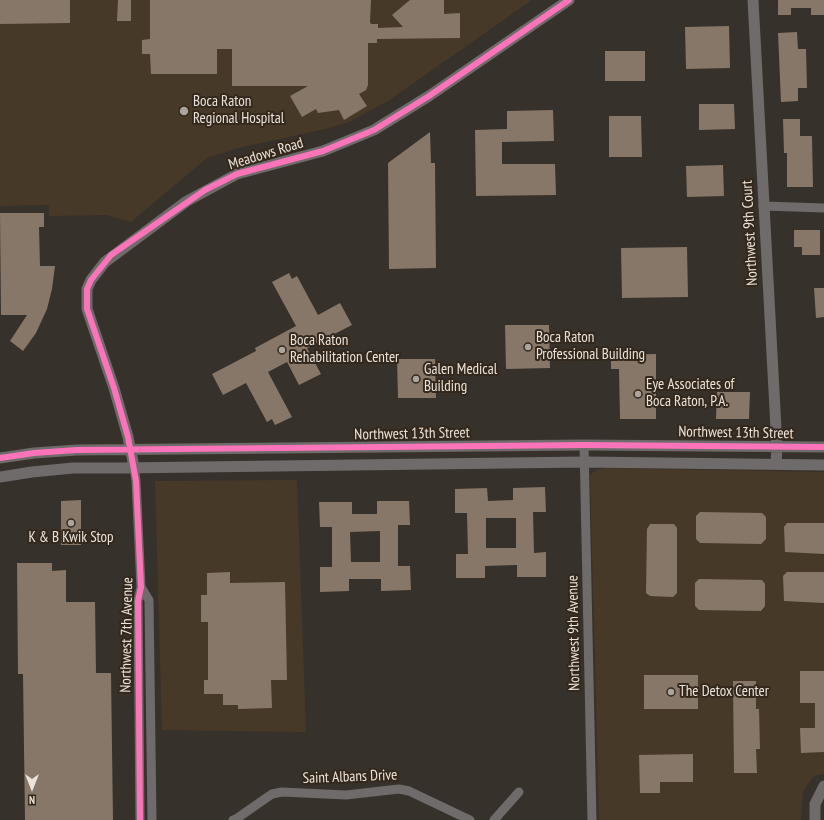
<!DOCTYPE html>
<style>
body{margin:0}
#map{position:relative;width:824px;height:820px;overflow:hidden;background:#37312b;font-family:"PT Sans Narrow",sans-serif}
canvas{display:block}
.north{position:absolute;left:12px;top:768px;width:40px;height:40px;-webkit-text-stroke:3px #33281b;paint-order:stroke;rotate:180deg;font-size:11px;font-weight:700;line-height:16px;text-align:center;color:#ebe4dc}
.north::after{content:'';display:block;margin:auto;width:14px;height:18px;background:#ebe4dc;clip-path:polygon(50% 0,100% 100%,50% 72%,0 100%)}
</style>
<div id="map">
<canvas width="824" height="820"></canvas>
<div class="north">N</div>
</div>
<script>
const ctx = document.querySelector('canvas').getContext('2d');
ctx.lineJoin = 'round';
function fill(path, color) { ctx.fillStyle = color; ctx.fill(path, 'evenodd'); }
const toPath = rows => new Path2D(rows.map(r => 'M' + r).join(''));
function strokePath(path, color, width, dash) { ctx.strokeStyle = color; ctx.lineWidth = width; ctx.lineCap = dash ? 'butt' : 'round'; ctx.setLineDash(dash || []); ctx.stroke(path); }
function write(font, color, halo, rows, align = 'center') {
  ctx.font = font + ' "PT Sans Narrow",sans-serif'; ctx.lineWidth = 4; ctx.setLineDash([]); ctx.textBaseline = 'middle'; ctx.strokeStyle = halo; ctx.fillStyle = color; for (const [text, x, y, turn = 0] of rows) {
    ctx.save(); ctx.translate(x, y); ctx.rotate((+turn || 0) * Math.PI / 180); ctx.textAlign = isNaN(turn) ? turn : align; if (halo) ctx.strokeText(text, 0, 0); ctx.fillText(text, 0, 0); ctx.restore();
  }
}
fill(toPath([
 [0,0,532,0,388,101,349,122,325,129,238,148,207,158,131,222,106,215,49,216,49,205,0,206],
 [605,468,824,472,824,774,814,776,803,791,801,820,599,820,590,475,596,470],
 [297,480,306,732,162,730,155,481]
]), '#473928');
fill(toPath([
 [0,0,70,0,70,23,0,24],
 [118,0,131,0,131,21,117,21],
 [150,0,371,0,370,22,371,24,378,24,378,28,403,27,392,15,410,0,444,0,444,14,460,13,460,38,377,39,377,43,368,43,368,85,366,90,359,94,367,106,344,120,339,110,318,113,316,109,302,117,290,96,308,86,232,86,232,49,217,49,217,74,151,74,150,54,142,54,142,40,150,39],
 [778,0,824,0,824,15,811,15,811,8,791,8,791,15,778,15],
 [729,26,730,68,686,69,685,27],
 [797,32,798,49,806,49,807,88,798,88,798,101,781,102,778,33],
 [605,51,645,51,645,81,605,81],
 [699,104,734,104,735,129,699,130],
 [553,110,554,141,502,142,502,164,555,164,556,195,476,196,475,130,507,129,507,111],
 [609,116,641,116,642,157,609,157],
 [783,119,800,119,800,136,812,136,813,187,787,187,787,153,784,153],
 [430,132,431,163,435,163,436,268,389,269,388,163],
 [723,165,724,196,687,197,686,166],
 [0,213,44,213,44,227,39,227,40,266,55,266,52,289,47,309,36,333,23,351,10,341,27,315,1,315],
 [794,230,820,230,820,255,802,255,802,247,794,247],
 [687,247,688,297,622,298,621,248],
 [289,273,292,279,297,276,318,315,340,303,352,325,307,348,321,374,299,385,287,362,268,372,292,417,275,425,272,419,267,422,246,383,223,395,212,374,256,351,255,348,296,326,272,282],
 [814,288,824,288,824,317,816,318],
 [505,325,549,325,550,368,506,369],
 [656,354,656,419,620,419,619,369,611,369,611,355],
 [397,359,435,359,436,398,398,398],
 [717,392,750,392,749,419,716,419],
 [545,487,546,512,533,512,534,553,546,552,546,577,517,577,517,565,485,566,485,578,456,578,456,554,468,554,467,513,455,513,455,489,487,488,488,501,513,500,513,488],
 [486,518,516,518,516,548,486,548],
 [81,500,81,545,61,545,61,501],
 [377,501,409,501,410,525,398,525,398,566,410,566,411,590,381,591,381,579,349,579,349,591,320,592,320,567,332,567,332,527,320,527,319,502,352,502,352,514,377,514],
 [380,531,380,562,351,562,350,532],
 [700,512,762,513,766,517,766,539,761,544,700,543,696,539,696,516],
 [787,523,824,523,824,554,785,552,784,527],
 [650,524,674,524,677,528,677,593,673,597,650,596,646,593,647,529],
 [17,563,52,563,52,571,66,570,66,602,95,602,96,673,111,673,113,820,25,820,23,674,18,674],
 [230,572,230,583,285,582,287,680,271,680,272,708,238,709,238,705,223,705,223,694,204,694,204,680,208,680,208,622,201,622,201,595,207,595,207,573],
 [787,572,824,572,824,603,784,601,783,576],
 [699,579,762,580,765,584,765,606,761,611,699,610,695,606,695,583],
 [800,671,824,671,824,752,801,753,800,728,815,728,815,703,800,703],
 [644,675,698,675,698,709,644,709],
 [733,681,756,681,756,709,759,709,760,749,756,749,757,773,734,773],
 [693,754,693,782,660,782,660,793,640,793,639,755]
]), '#867768');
strokePath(toPath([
 [763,206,824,208],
 [584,445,592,820],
 [134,467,136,481,141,587,138,601,140,820],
 [141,587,149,600,152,820],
 [233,820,236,819,272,794,282,792,346,795,399,789,409,791,470,820],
 [494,820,519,792]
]), '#6f6b6a', 9);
strokePath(toPath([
 [753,0,777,447,776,464],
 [0,458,34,453,77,450,584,445,824,447],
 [134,467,128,437,114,388,87,309,87,289,91,280,105,262,187,201,237,174,323,151,374,130,429,96,569,0],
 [0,477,32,472,73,468,122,468,585,462,824,465],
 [815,820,815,804,824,786]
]), '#6f6b6a', 11);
strokePath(toPath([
 [0,458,34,453,77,450,584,445,824,447],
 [140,820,138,601,141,587,136,481,128,437,114,388,87,309,87,289,91,280,111,255,205,190,237,174,323,151,374,130,429,96,569,0]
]), '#fb73b8', 6);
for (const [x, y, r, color] of [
 [184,111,5,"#aca59e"],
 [528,347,4,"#aca59e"],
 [282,350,4,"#aca59e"],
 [416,379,4,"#aca59e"],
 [638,394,4,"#aca59e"],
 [71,523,4,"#aca59e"],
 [671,692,4,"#aca59e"]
]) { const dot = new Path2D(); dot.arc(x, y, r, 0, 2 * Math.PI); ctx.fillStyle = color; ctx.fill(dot); strokePath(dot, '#33281b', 1.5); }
write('15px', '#ebe4dc', '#33281b', [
 ["Boca Raton",193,102],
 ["Regional Hospital",193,119],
 ["Boca Raton",536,338],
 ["Professional Building",536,355],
 ["Boca Raton",290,341],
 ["Rehabilitation Center",290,358],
 ["Galen Medical",424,370],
 ["Building",424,387],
 ["Eye Associates of",646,385],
 ["Boca Raton, P.A.",646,402],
 ["K & B Kwik Stop",71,538,"center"],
 ["The Detox Center",679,692]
], 'left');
write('15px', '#ebe4dc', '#33281b', [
 ["Meadows Road",266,154,-17],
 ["Northwest 9th Court",750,233,-93],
 ["Northwest 13th Street",736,433,1],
 ["Northwest 13th Street",412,434,-1],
 ["Northwest 9th Avenue",574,633,-91],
 ["Northwest 7th Avenue",127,635,-89],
 ["Saint Albans Drive",350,777,-2]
]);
</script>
